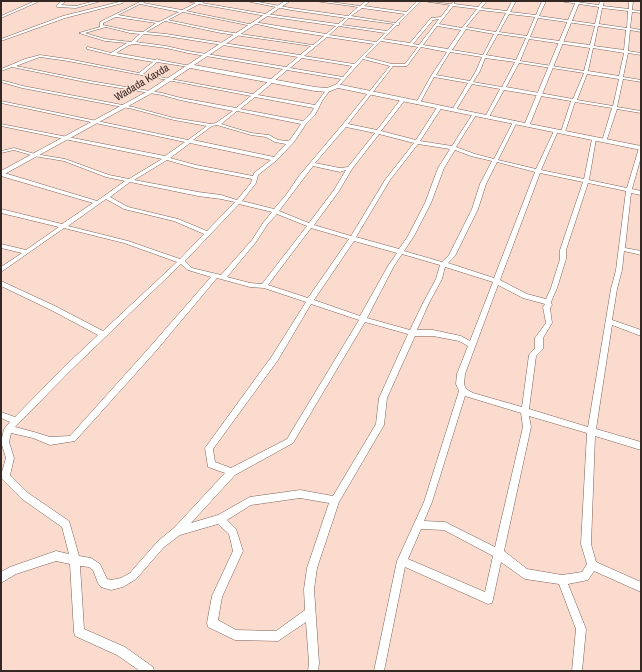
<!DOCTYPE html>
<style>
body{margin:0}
#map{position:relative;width:642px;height:672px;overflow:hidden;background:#fbdbce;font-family:"Archivo Narrow",sans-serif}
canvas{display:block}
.frame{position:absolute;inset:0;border:2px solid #332823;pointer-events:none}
</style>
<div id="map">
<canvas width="642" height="672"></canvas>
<div class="frame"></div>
</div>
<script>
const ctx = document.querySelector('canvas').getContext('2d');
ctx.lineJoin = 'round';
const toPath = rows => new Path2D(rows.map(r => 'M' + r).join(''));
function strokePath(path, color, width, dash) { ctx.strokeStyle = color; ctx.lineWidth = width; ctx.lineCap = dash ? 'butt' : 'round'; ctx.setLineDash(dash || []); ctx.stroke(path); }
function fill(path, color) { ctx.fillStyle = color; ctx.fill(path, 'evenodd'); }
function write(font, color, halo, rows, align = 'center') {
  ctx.font = font + ' "Archivo Narrow",sans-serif'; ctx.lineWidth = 3; ctx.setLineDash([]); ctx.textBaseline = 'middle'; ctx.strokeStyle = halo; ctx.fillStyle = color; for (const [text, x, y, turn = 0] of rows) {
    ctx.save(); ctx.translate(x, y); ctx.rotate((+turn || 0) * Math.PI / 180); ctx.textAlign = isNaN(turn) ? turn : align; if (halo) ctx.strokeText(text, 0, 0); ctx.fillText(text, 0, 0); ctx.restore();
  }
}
const minor = toPath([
 [35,1,40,1,1,18,1,16,35,1],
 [62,1,66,1,61,5,76,6,95,1,101,1,76,8,57,7,57,5,62,1],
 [118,1,122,1,123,3,65,18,1,41,1,39,63,16,119,2,118,1],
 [142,1,146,1,143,3,182,10,196,3,185,1,198,2,205,1,202,3,266,14,338,24,346,18,291,10,246,1,253,1,291,8,348,16,358,7,315,1,324,1,360,6,366,1,370,1,364,6,406,12,417,1,421,1,399,23,399,25,397,25,383,39,410,43,431,18,441,17,450,5,423,1,451,4,453,2,455,3,454,4,478,7,483,1,487,1,481,8,507,11,512,1,516,1,510,12,536,15,542,1,546,1,539,16,595,24,599,7,559,1,568,1,599,5,600,1,604,1,603,6,629,9,629,1,633,1,632,10,641,11,641,13,632,12,630,28,641,30,641,32,630,30,628,51,641,53,641,55,628,53,623,77,641,80,641,82,623,79,617,107,641,111,641,113,617,109,606,142,602,141,612,108,575,102,565,132,563,133,561,132,571,101,504,90,489,117,487,118,485,117,500,89,472,84,456,110,454,111,452,110,468,83,434,77,420,103,416,104,416,103,431,76,447,52,421,47,407,66,393,66,348,124,377,130,401,99,403,99,405,100,381,131,416,140,438,106,440,106,442,107,420,141,452,146,472,115,474,114,476,115,456,147,475,154,494,159,513,122,515,121,517,122,498,160,536,169,554,131,556,130,558,131,541,170,584,179,592,139,594,138,596,139,589,180,627,188,639,148,641,147,641,157,632,189,641,191,641,195,631,193,625,248,641,251,641,255,624,251,622,270,617,289,612,320,641,330,641,336,612,325,596,429,641,442,641,450,595,436,591,544,596,562,641,582,641,592,594,571,588,580,568,584,586,629,582,671,572,671,576,629,559,584,525,579,522,577,501,562,493,599,492,603,488,604,405,567,384,671,374,671,397,561,424,502,459,391,456,384,457,374,468,346,459,341,433,336,415,336,387,398,384,425,339,502,317,568,314,589,319,663,318,671,308,671,309,663,306,622,278,641,235,640,208,627,207,623,212,596,233,551,229,534,218,524,180,535,164,547,136,579,123,587,111,590,101,587,98,583,93,570,89,567,80,566,84,629,125,647,153,667,154,671,140,671,117,655,75,636,74,632,70,564,56,561,16,574,1,583,1,572,10,567,56,551,69,554,62,527,22,499,2,479,1,475,6,458,1,442,4,429,10,422,1,418,1,412,15,417,63,368,98,335,51,310,1,286,1,281,55,306,103,331,177,262,124,243,64,228,1,272,1,267,22,253,1,248,1,244,26,250,59,227,1,213,1,209,62,224,93,203,1,176,1,172,97,201,125,181,106,177,64,161,34,156,14,150,1,153,1,151,14,148,35,154,65,159,109,175,129,179,162,159,1,126,1,124,165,156,185,142,1,103,1,101,188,140,207,126,174,120,133,109,22,88,1,82,1,80,23,86,133,107,174,118,211,124,216,123,233,111,180,100,162,95,90,83,12,67,1,71,1,69,25,59,40,55,68,59,139,73,153,62,112,55,87,49,87,47,88,47,111,53,127,43,105,41,79,33,100,27,100,22,142,1],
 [140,4,179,12,159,22,118,15,140,4],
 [199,4,266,16,336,26,326,34,254,22,252,23,284,30,324,36,313,45,221,31,168,20,183,12,252,26,254,25,186,11,199,4],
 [453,6,477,9,462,28,439,24,453,6],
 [362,8,405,14,395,23,351,16,362,8],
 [602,8,628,11,627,28,599,24,602,8],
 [480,10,506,13,496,32,466,27,480,10],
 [509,14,535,17,527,36,499,32,509,14],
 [116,17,156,23,143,32,130,31,103,25,103,23,116,17],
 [349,18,394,24,387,31,342,25,349,18],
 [538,18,595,26,590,45,530,37,538,18],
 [439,19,419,45,413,44,433,20,439,19],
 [165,21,221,33,311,46,300,55,166,34,146,32,165,21],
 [339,26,385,33,376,42,329,35,339,26],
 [437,26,461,30,448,49,423,45,437,26],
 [598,26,626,30,624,50,594,46,598,26],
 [106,27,130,33,140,34,131,42,105,39,85,33,106,27],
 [466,29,494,34,483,55,452,50,466,29],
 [144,34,166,36,298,57,286,67,188,51,166,46,136,42,144,34],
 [498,34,526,38,516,60,486,55,498,34],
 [327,37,374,44,354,64,304,56,327,37],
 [529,39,590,48,584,71,520,61,529,39],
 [381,41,418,47,405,64,392,64,365,57,381,41],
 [135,44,166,48,188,53,283,69,253,94,143,74,157,62,189,67,191,66,159,60,157,59,155,60,116,53,129,45,135,44],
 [593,48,624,53,619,76,588,71,593,48],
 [450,52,482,57,476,71,470,81,436,75,450,52],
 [40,57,68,61,251,96,236,108,181,98,162,93,90,81,16,66,40,57],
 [302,58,352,66,343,77,290,68,302,58],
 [485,58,515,62,502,87,473,82,480,71,485,58],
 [363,59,390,66,343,124,299,176,286,195,274,209,242,201,256,183,258,175,277,160,294,142,306,124,315,115,322,101,330,90,327,89,315,105,258,95,287,70,341,79,335,86,338,87,363,59],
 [519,63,584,73,573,99,506,87,519,63],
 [587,74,619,79,613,106,577,100,587,74],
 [255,97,314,108,311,113,303,121,240,109,255,97],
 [237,111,301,124,290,140,287,141,278,140,269,135,251,133,221,124,237,111],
 [217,125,251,135,266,137,275,142,286,144,274,157,193,140,212,126,217,125],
 [346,127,375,133,348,167,340,168,315,163,346,127],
 [379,134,414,143,385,180,351,236,314,225,339,191,352,169,379,134],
 [190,143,271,160,254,173,253,176,196,165,170,158,190,143],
 [418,144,450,149,438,168,425,203,408,236,399,249,356,237,390,180,418,144],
 [455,150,471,156,492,161,480,184,472,209,449,255,442,262,404,251,414,236,431,203,444,168,455,150],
 [167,160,195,168,252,179,251,183,237,200,221,195,198,192,134,180,167,160],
 [497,162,535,172,494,278,448,263,455,256,478,209,486,184,497,162],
 [313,166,340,172,346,170,334,190,309,223,279,211,313,166],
 [540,173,583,182,560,250,560,259,551,288,546,299,527,294,500,280,540,173],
 [130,182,198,196,221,199,235,202,207,231,178,219,128,207,110,197,130,182],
 [588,183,626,191,616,270,611,289,588,427,529,409,536,356,543,349,543,338,552,323,550,308,552,305,551,302,557,288,566,259,566,250,588,183],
 [106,199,124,209,174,221,204,234,180,259,128,241,68,226,106,199],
 [239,204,272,212,263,223,252,240,221,275,192,268,185,261,239,204],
 [277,214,307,226,262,284,250,283,227,277,256,242,267,225,277,214],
 [311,228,349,239,308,298,268,285,311,228],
 [354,241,397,253,388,266,360,316,314,300,354,241],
 [402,254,440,265,436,279,423,303,410,330,367,318,394,266,402,254],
 [181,264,188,270,211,277,149,348,70,436,50,437,34,432,15,427,69,372,181,264],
 [445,267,493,282,470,341,461,336,433,330,417,330,429,303,442,279,445,267],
 [217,278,250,287,264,288,306,302,272,356,205,448,208,467,225,473,174,528,158,541,130,573,121,578,111,580,107,579,100,564,91,558,79,556,69,521,28,493,10,475,14,458,9,442,11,433,33,438,50,445,75,441,155,352,217,278],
 [498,285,523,298,545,304,543,307,546,323,535,338,535,348,529,355,522,407,473,393,466,389,464,384,465,374,498,285],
 [311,304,359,320,287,439,231,468,215,462,213,449,278,360,311,304],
 [365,322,408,334,379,398,376,424,333,496,300,490,250,497,218,515,191,523,235,475,293,443,365,322],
 [465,396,521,413,523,427,495,547,445,522,424,521,432,502,465,396],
 [529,416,587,433,581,544,587,564,582,572,562,575,527,569,504,551,531,427,529,416],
 [300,498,329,503,307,568,304,589,305,610,276,631,236,630,218,620,222,597,243,551,236,529,227,520,251,505,300,498],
 [421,529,444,530,493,556,485,592,408,559,421,529]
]);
const tertiary = toPath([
 [285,1,290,1,194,65,315,87,327,88,337,84,525,123,576,1,580,1,530,124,641,146,641,150,338,88,328,92,315,91,190,68,152,93,1,176,1,171,148,91,285,1]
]);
strokePath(minor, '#7c6055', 1);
strokePath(tertiary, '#7c6055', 1);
fill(minor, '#fff');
fill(tertiary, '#fff');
write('11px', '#332823', '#fbdbce', [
 ["Wadada Kaxda",142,83,-31]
]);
</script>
